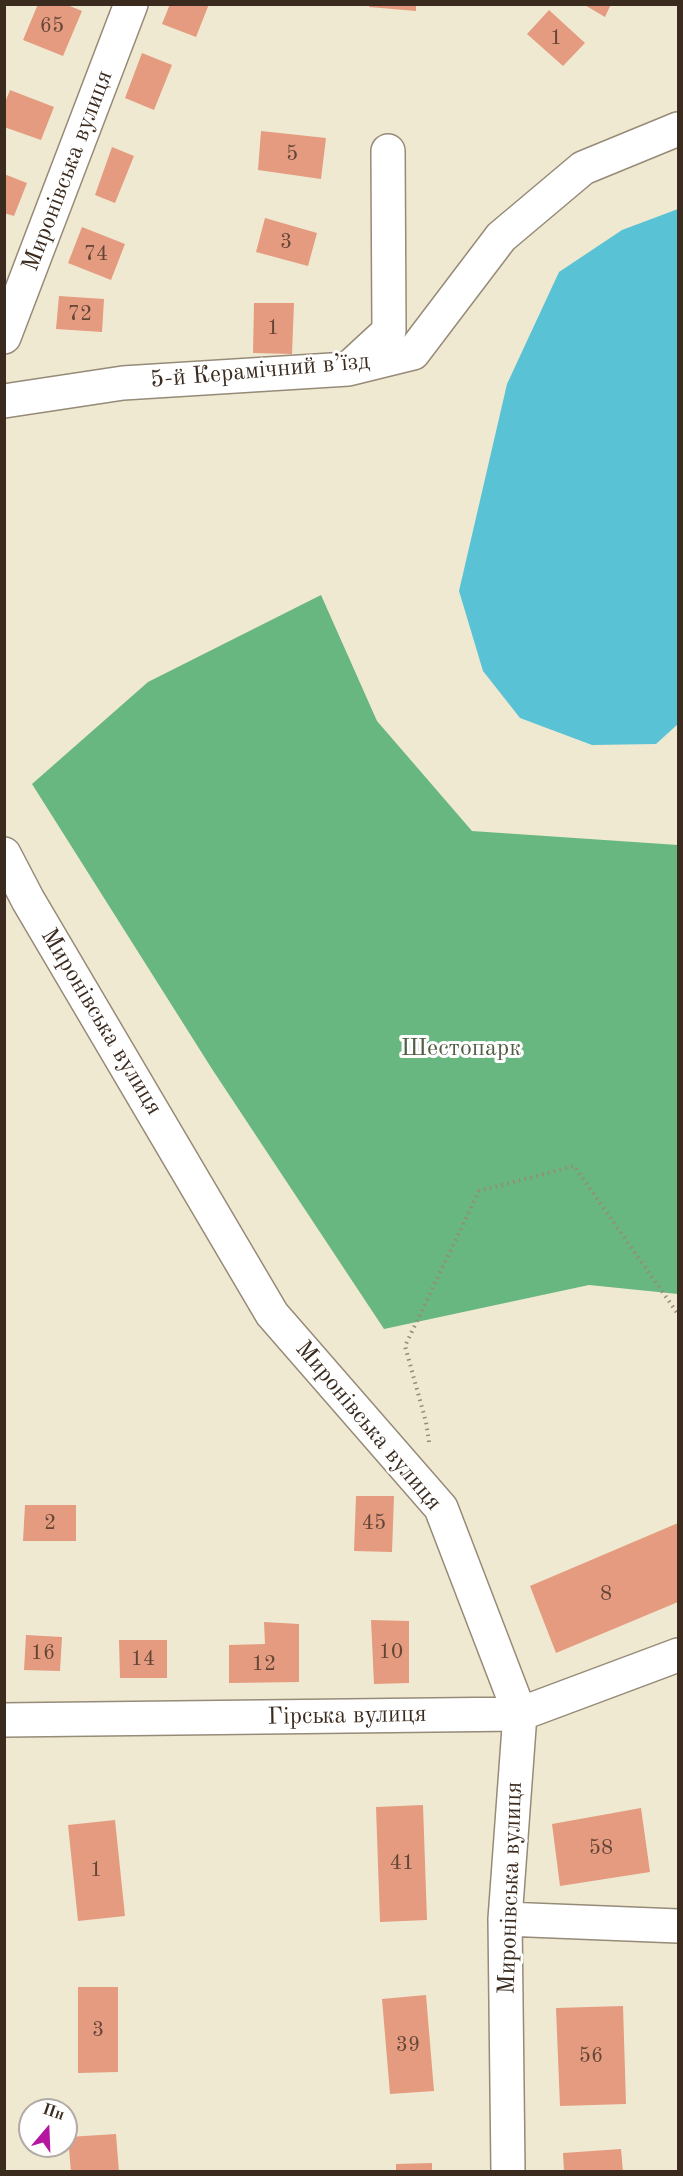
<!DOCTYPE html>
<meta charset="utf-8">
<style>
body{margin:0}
#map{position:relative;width:683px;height:2176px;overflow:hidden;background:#f0e9d1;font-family:"Old Standard TT",serif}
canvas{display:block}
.frame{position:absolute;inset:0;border:6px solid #3b2a1e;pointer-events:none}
.north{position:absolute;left:18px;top:2098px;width:60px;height:60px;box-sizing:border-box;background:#fff;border:2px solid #b1aaa5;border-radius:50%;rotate:19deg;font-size:16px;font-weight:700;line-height:24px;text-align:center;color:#3b2a1e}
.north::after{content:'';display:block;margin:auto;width:21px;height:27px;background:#b5179e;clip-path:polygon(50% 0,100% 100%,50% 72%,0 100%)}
</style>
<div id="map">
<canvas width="683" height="2176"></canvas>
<div class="frame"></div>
<div class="north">Пн</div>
</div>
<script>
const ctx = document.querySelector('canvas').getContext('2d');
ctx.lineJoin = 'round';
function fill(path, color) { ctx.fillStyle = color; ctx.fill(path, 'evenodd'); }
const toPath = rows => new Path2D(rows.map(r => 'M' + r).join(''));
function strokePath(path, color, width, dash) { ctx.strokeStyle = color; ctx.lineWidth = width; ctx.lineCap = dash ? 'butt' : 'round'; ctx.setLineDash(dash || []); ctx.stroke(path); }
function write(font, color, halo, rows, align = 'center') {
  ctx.font = font + ' "Old Standard TT",serif'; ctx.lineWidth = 6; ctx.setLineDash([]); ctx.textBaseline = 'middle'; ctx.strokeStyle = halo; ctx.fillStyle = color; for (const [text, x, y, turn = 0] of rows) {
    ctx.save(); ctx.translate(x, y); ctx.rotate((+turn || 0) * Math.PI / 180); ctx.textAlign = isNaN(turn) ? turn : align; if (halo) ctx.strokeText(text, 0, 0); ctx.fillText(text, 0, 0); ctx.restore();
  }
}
fill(toPath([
 [321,595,377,721,472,831,678,845,678,1294,589,1285,384,1329,212,1069,32,784,148,682]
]), '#68b781');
fill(toPath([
 [678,209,678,724,656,744,592,745,520,718,483,671,459,591,507,384,559,272,622,230]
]), '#59c2d5');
fill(toPath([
 [38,4,65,4,82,11,63,56,23,40],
 [170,4,209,4,196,37,162,24],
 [370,4,416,4,416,11,369,7],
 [583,4,611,4,605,17],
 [549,10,585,43,563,66,527,34],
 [142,53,172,65,154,110,125,98],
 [10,90,54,107,41,140,4,127,4,105],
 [261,131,326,138,321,179,258,170],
 [112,147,134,156,115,203,95,195],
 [4,174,27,183,14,216,4,213],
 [265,218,317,233,308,266,256,252],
 [82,227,125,244,111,280,68,263],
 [59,296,104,299,102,332,56,329],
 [254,303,294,303,292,354,253,353],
 [356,1496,394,1496,392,1552,354,1551],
 [25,1505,76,1505,76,1541,23,1541],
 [678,1523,678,1602,556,1653,530,1586],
 [371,1620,409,1621,409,1683,374,1684],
 [264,1622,299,1624,299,1682,229,1683,229,1645,265,1644],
 [26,1635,62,1637,60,1671,24,1670],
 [119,1640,167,1640,167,1678,120,1678],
 [423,1805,427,1920,380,1922,376,1807],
 [641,1808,650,1872,560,1886,552,1824],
 [115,1820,125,1916,78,1921,68,1825],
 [78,1987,118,1987,118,2072,78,2073],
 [426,1995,434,2091,390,2094,382,1999],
 [623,2006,626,2104,560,2106,556,2008],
 [116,2134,119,2172,71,2172,68,2137],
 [621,2149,623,2172,564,2172,563,2153],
 [432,2163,432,2172,396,2172,396,2164]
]), '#e49b80');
const minor = toPath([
 [4,337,131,4],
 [350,367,389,331,388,151],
 [4,401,123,383,348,369,413,353,501,237,583,168,678,129],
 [4,854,28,900,272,1314,441,1508,520,1714,505,1919,508,2172],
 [4,1720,520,1714,678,1655],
 [505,1919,678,1926]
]);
strokePath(minor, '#968a78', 36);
strokePath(toPath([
 [429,1442,426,1422,405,1346,479,1191,574,1166,678,1314]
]), '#968a78', 4, [1.5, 4.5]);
strokePath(minor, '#fff', 33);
write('21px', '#654636', null, [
 ["65",52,26],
 ["1",556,38],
 ["5",292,154],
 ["3",286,242],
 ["74",96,254],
 ["72",80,314],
 ["1",273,328],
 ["2",50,1523],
 ["45",374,1523],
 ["8",606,1594],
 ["10",391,1652],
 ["16",43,1653],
 ["14",143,1659],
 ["12",264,1664],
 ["58",601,1848],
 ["41",402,1863],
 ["1",96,1870],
 ["3",98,2030],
 ["39",408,2045],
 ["56",591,2056]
]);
write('24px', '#3b2a1e', '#fff', [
 ["Миронівська вулиця",68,171,-69],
 ["5-й Керамічний в’їзд",260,371,-5],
 ["Миронівська вулиця",101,1022,59],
 ["Миронівська вулиця",368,1426,50],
 ["Гірська вулиця",347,1716,-1],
 ["Миронівська вулиця",511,1888,-88]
]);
write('24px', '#505e43', '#fff', [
 ["Шестопарк",461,1049]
]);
</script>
